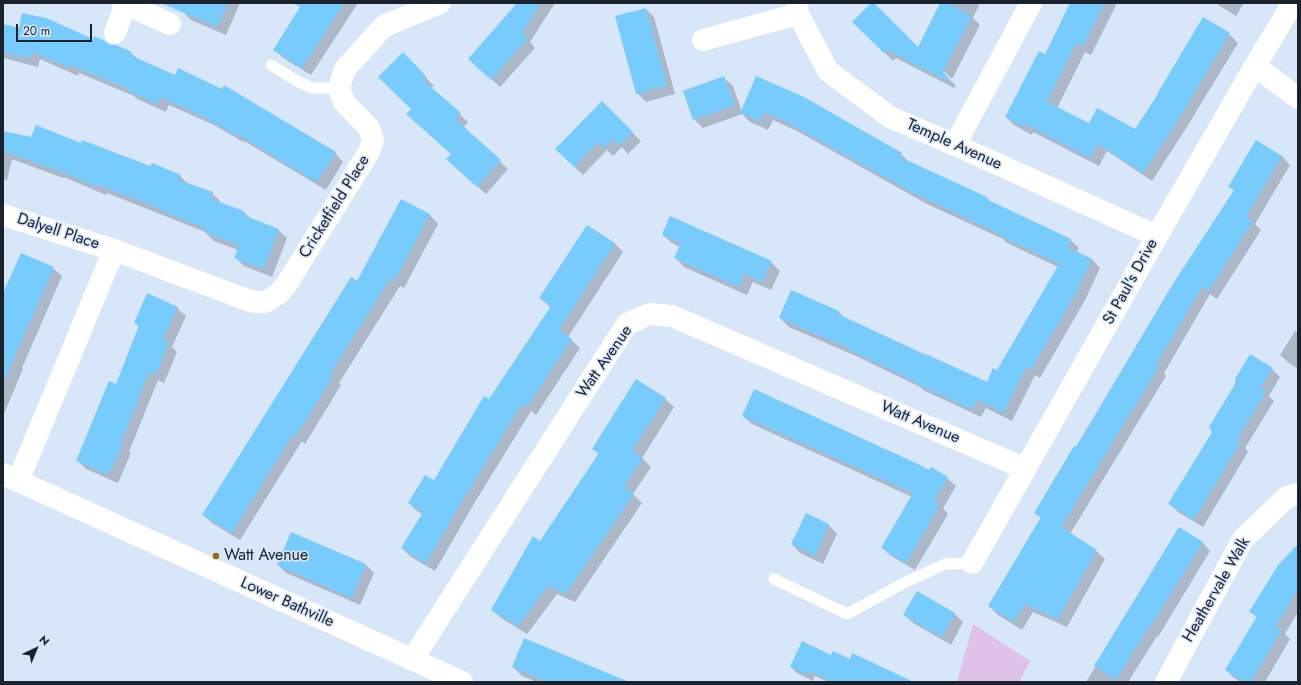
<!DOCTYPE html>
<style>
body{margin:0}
#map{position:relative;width:1301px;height:685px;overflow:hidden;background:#d8e6fa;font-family:Jost,sans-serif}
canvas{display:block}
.frame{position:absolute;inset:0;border:4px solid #19222d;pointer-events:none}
.north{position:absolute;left:16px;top:629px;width:40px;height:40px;-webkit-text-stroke:3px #d8e6fa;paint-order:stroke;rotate:44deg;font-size:11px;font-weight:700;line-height:16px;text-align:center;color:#19222d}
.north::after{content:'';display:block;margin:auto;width:14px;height:18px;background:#19222d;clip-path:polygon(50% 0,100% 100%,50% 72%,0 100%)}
.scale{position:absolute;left:16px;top:24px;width:76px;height:18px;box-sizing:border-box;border:2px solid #19222d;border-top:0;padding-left:5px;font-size:12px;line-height:14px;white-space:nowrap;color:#19222d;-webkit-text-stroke:3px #d8e6fa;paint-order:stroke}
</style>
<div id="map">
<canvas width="1301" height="685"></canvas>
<div class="frame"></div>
<div class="north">N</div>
<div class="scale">20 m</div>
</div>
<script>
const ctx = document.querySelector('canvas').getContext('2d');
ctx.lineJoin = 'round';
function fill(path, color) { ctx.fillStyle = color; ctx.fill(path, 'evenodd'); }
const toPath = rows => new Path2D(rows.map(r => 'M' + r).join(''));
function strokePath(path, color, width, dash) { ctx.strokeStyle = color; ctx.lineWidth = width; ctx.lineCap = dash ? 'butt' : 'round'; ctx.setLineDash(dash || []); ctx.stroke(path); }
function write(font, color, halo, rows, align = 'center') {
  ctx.font = font + ' Jost,sans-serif'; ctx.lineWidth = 3; ctx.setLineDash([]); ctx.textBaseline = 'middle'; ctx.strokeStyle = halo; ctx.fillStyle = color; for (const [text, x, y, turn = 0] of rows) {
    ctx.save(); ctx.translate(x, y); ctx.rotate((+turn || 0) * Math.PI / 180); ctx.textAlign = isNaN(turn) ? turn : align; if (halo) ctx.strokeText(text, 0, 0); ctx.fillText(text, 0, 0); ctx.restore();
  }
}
fill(toPath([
 [973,624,1030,661,1019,682,957,682]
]), '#dfc1ea');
fill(toPath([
 [187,3,240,3,226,35,191,20,183,12],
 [303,3,358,3,311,75,283,58,275,50],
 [519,3,555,3,530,42,535,48,500,87,478,67],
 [872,3,918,48,941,3,980,3,973,18,980,25,952,79,940,68,939,69,956,86,954,88,896,58,893,61,854,22],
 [1071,3,1117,3,1091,55,1085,52,1057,108,1090,125,1135,130,1229,34,1238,43,1185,130,1152,181,1107,151,1099,166,1033,132,1032,135,1014,125,1006,117,1045,55],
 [1215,3,1244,3,1236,16],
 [646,9,654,17,675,94,646,102,637,93],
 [3,26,94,40,131,53,139,60,335,153,343,162,326,190,244,141,243,142,214,125,169,105,166,112,137,99,134,96,79,73,78,76,40,59,38,67,3,58],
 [403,54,434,86,431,88,468,122,463,128,508,169,486,194,456,168,452,154,412,109],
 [724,78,733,86,742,112,757,78,901,154,910,163,987,198,992,203,1070,240,1079,248,1077,252,1092,259,1100,268,1085,300,1040,378,1035,375,1012,421,986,408,981,417,923,390,920,387,856,356,789,327,780,318,839,312,844,318,987,383,997,372,1058,267,1007,243,1003,239,927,204,797,131,773,120,768,130,750,122,742,114,703,128,694,119],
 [602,103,641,141,628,154,622,147,613,156,607,150,583,175,556,149],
 [3,132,32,138,81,144,180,176,189,185,212,193,221,202,220,203,244,212,252,220,278,230,287,238,272,277,244,266,235,257,238,250,214,241,205,232,107,193,106,195,64,177,63,178,12,159,7,180,3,179],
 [1256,142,1282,156,1290,165,1255,224,1261,230,1217,299,1210,294,1164,373,1166,376,1070,534,1096,551,1105,559,1067,627,1033,612,1022,630,998,615,989,606,1041,518,1035,513,1234,191,1230,187],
 [401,200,430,215,438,224,404,288,400,286,339,383,341,385,305,444,302,441,240,540,212,523,203,514,357,282],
 [587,226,615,244,623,252,568,337,580,348,536,415,531,411,472,507,435,571,411,557,402,548,422,514,417,511,409,503,434,481,551,308,540,298],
 [663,235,771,262,780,271,771,290,753,282,747,295,684,267,676,258,680,247,672,243],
 [53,268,62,276,22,368,23,369,3,416,3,297],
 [177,308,186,316,172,347,177,352,164,383,158,380,129,452,131,453,118,483,86,469,77,460,116,385,139,327,135,323],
 [1295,331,1298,333,1298,369,1289,363,1280,355],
 [1272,369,1280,377,1269,396,1274,401,1245,448,1248,452,1203,527,1178,512,1170,504],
 [665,399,674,407,642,458,651,467,633,494,642,503,575,602,557,594,527,634,501,618,492,610,541,543,599,455,594,449],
 [743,416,947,478,956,486,943,508,948,514,915,570,891,556,882,547,912,497,752,424],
 [806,514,829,525,837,534,823,564,800,553,792,544],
 [1179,529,1202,542,1210,551,1158,637,1157,636,1128,682,1086,682],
 [1298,545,1298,612,1285,634,1290,639,1265,682,1241,682,1234,678,1226,670,1257,618,1251,611],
 [278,565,366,565,374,573,360,605,286,573],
 [917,592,955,614,963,622,951,645,913,623,904,614],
 [831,656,912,682,828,682,815,676,813,681,797,673,791,667],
 [513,667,625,682,537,682,522,676]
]), '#0003');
fill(toPath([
 [161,3,228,3,217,27],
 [293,3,344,3,302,68,273,50,300,7],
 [517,3,541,3,522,33,528,38,491,80,468,59],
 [871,3,874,3,918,47,940,3,948,3,972,16,943,72,948,77,945,80,887,50,884,53,852,22],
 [1070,3,1105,3,1083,47,1076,44,1047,102,1089,123,1097,108,1135,129,1158,94,1157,94,1203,17,1230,33,1177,122,1143,173,1098,144,1090,158,1025,124,1023,127,1005,117,1039,51,1045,54],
 [646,8,667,85,636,94,615,16],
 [22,13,46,18,93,39,94,36,105,41,110,45,116,45,132,52,130,55,175,75,178,68,222,89,224,85,336,152,317,182,235,133,234,135,204,117,160,97,158,104,127,91,128,89,70,65,69,68,32,52,30,59,3,52,3,24,19,28],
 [403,52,426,76,423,80,461,113,455,119,501,160,477,187,446,159,451,154,406,114,411,109,378,77],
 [724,76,735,105,693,120,683,91],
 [756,76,802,96,902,153,900,157,987,197,986,199,1071,239,1067,247,1092,259,1077,291,1031,370,1026,367,1004,413,977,400,973,410,913,382,914,381,848,349,848,348,779,318,791,290,839,311,838,314,926,355,926,354,987,382,993,368,997,370,1059,264,997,234,998,233,917,195,788,123,764,112,760,122,740,113],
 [602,101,633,132,619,146,613,140,604,148,598,142,574,167,555,149],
 [36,125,81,143,82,140,150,166,152,163,181,175,179,180,213,192,211,199,244,211,243,215,279,229,264,269,234,258,239,245,204,232,206,228,173,216,144,202,98,185,97,187,55,169,55,170,3,151,3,131,31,137],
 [1256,140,1282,156,1246,217,1253,221,1209,291,1202,287,1156,365,1159,367,1061,527,1097,550,1058,619,1024,604,1014,622,988,606,1041,517,1034,513,1074,446,1076,447,1171,287,1234,190,1228,187],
 [401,199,430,214,395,280,391,278,330,374,333,376,296,436,293,434,232,533,202,515,351,277,357,281],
 [670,216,772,261,762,282,744,274,739,287,674,258,681,243,662,235],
 [587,225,615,243,559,330,572,339,527,407,522,404,464,498,426,563,401,548,423,512,408,503,425,475,434,480,484,396,489,399,551,306,539,298],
 [21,253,54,267,3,383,3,293],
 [147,293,178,307,163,340,169,342,156,375,149,372,121,443,123,444,109,475,76,461,109,381,116,384,139,325,134,323],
 [1250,354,1273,368,1260,388,1266,391,1237,440,1241,442,1194,520,1168,504,1212,432,1209,427,1235,384,1235,379],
 [636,379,666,398,632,451,643,458,624,487,634,494,566,594,548,586,518,626,491,610,533,536,540,541,599,453,592,449],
 [754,389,918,464,929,470,931,467,948,477,934,501,940,505,906,563,881,548,913,493,742,416],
 [806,513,829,524,815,556,791,544],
 [1179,527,1203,542,1149,629,1148,628,1116,680,1094,666],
 [291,532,366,564,352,598,277,565],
 [1298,544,1298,589,1276,626,1282,630,1251,682,1244,682,1225,670,1257,616,1249,612,1278,565],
 [917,591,955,613,942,637,903,615],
 [524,638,629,682,546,682,512,667],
 [802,641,831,655,833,651,850,659,852,653,914,682,833,682,809,671,807,675,790,667]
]), '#78cbfd');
strokePath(toPath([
 [271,65,297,81,312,88,339,88],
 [774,579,847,614,904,583,945,564,972,563]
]), '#fff', 11);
strokePath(toPath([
 [123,3,170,24],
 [797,3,798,14,828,71,890,117,955,145,1157,236],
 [115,33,126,3],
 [703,40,798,14],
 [1255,66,1298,98],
 [955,145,1031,3],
 [3,215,114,250,250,301,257,302,265,302,278,294,286,285,369,152,373,140,369,128,344,102,339,88,345,69,384,26,440,3],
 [18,481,114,250],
 [972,563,1157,236,1255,66,1293,3],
 [412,660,627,324,649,314,672,316,1026,469],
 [1166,682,1243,539,1287,497,1298,494]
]), '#fff', 22);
strokePath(toPath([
 [3,474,462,682]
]), '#fff', 22);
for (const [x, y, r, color] of [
 [216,556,4,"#996c1b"]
]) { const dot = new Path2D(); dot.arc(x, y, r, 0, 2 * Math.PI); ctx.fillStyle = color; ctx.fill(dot); strokePath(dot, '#d8e6fa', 1.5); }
write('16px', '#19222d', '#d8e6fa', [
 ["Temple Avenue",954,145,24],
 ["Cricketfield Place",335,207,-58],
 ["Dalyell Place",58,232,18],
 ["St Paul's Drive",1131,282,-61],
 ["Watt Avenue",605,362,-55],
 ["Watt Avenue",920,423,23],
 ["Heathervale Walk",1217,590,-60],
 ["Lower Bathville",287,603,24]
]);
write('16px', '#19222d', '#d8e6fa', [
 ["Watt Avenue",224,556]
], 'left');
</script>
